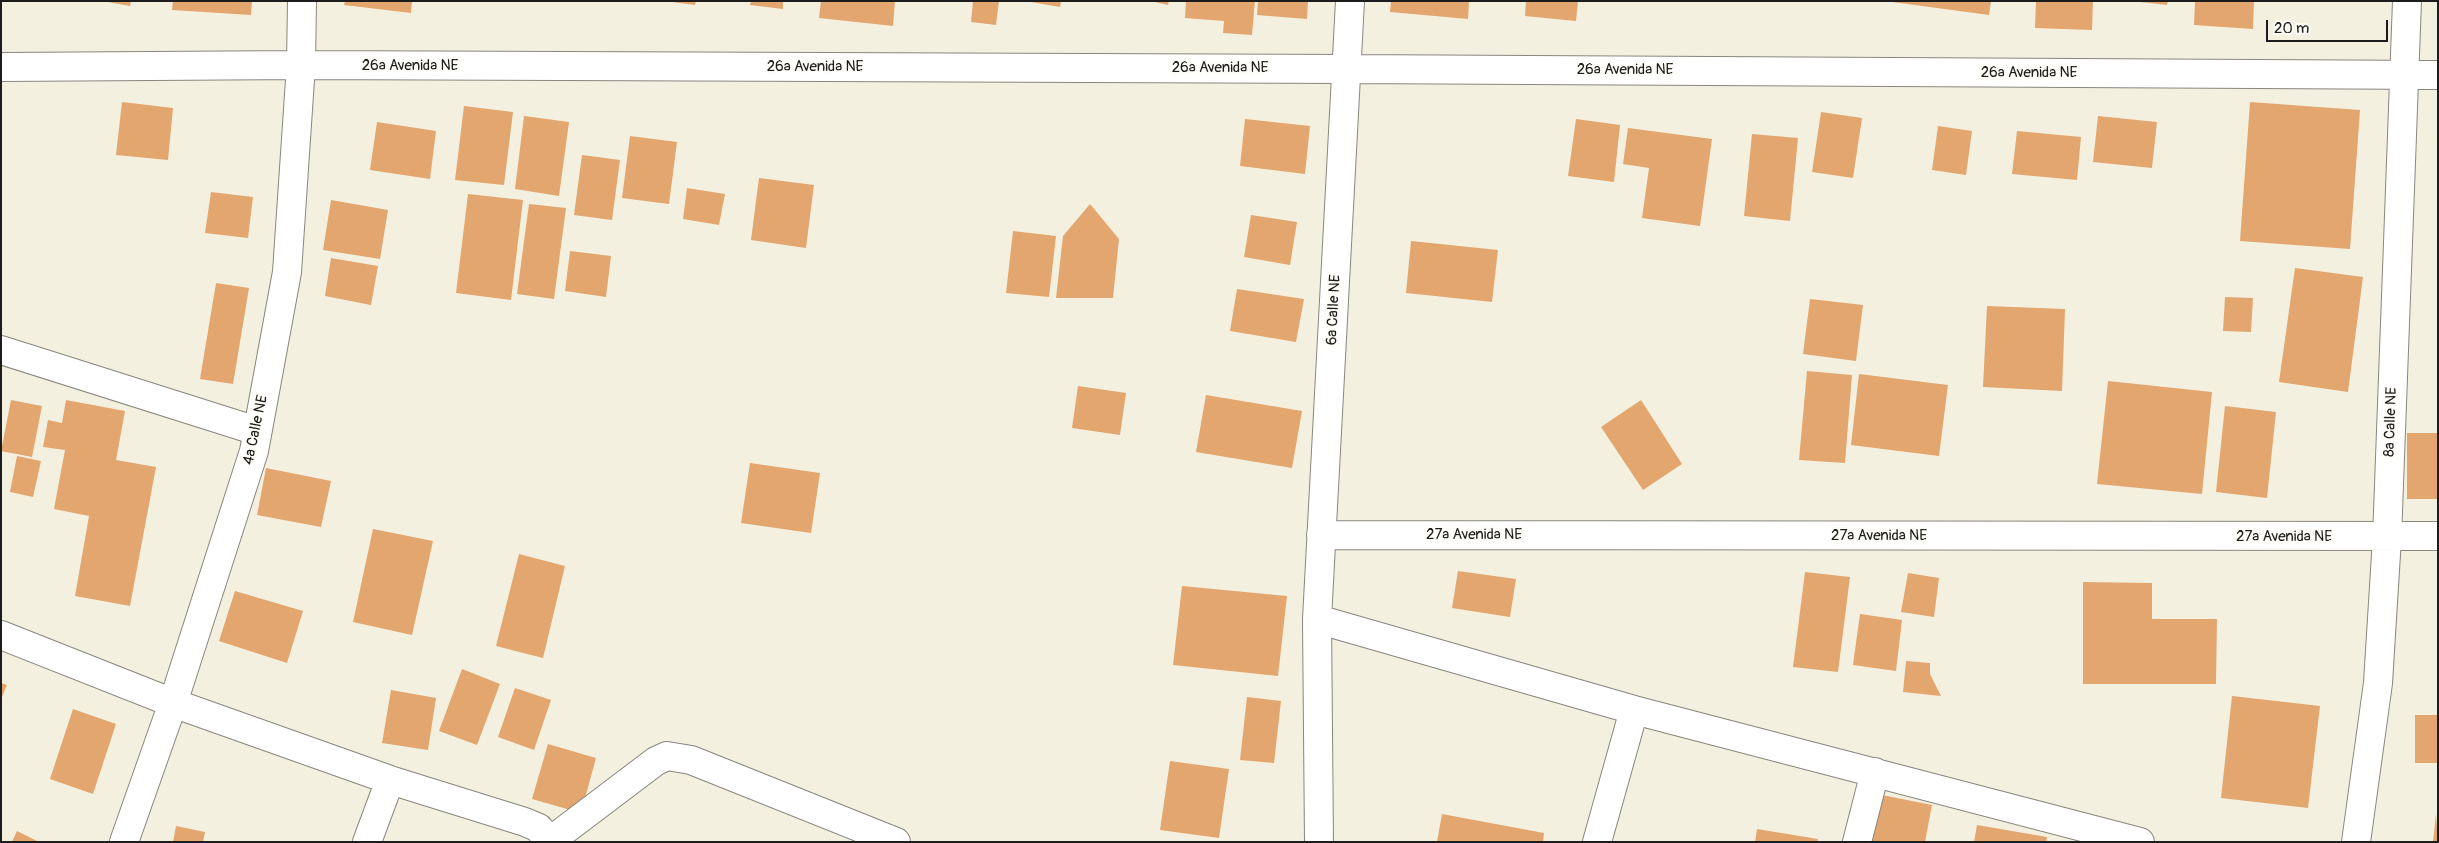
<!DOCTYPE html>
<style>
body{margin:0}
#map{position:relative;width:2439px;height:843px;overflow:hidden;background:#f4f0df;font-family:Pangolin,sans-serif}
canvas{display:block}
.frame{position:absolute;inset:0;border:2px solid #1c1c1c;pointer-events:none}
.scale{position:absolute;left:2266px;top:20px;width:122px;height:22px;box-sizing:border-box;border:2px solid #1c1c1c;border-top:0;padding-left:6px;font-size:15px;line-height:18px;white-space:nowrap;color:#1c1c1c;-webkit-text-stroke:4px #fdfcf7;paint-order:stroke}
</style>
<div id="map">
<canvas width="2439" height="843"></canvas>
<div class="frame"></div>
<div class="scale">20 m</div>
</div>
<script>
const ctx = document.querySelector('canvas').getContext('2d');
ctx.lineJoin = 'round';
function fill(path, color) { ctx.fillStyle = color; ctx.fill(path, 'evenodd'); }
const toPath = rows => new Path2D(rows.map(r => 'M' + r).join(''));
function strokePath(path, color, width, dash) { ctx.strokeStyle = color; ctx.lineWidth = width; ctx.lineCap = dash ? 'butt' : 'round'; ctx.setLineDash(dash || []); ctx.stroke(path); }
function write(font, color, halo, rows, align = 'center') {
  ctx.font = font + ' Pangolin,sans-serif'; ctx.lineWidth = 4; ctx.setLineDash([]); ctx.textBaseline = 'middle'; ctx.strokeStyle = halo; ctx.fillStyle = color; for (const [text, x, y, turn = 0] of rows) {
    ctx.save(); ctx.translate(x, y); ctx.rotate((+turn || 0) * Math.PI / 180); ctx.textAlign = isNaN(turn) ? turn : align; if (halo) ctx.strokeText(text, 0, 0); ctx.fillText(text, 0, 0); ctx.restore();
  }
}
fill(toPath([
 [102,1,131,1,130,6],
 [173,1,252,1,251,15,172,10],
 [345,1,412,1,411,13,344,5],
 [664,1,696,1,695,5],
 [751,1,783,1,783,9,750,5],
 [821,1,895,1,893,26,819,18],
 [973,1,999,1,996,25,971,22],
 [1025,1,1061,1,1060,7],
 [1150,1,1169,1,1168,5],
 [1186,1,1255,1,1252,35,1223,33,1224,21,1185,18],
 [1258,1,1308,1,1307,19,1257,15],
 [1391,1,1469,1,1468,19,1390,12],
 [1526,1,1578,1,1576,21,1525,16],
 [1885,1,1991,1,1989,15],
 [2036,1,2093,1,2092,30,2035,28],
 [2131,1,2168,1,2167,5],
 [2195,1,2254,1,2253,29,2194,25],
 [122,102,173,108,168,160,116,155],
 [2250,102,2360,110,2350,249,2240,241],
 [464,106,513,112,504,185,455,180],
 [1821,112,1862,118,1853,178,1812,172],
 [524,116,569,122,559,196,515,189],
 [2098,116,2157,122,2152,168,2093,162],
 [1245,119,1310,126,1305,174,1240,166],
 [1576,119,1620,125,1614,182,1568,176],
 [377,122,436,131,430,179,370,170],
 [1938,126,1972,131,1966,175,1932,170],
 [1628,128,1712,139,1700,226,1642,218,1649,168,1623,164],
 [2017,131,2081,137,2077,180,2012,174],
 [1752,134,1798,138,1790,221,1744,216],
 [630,136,677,142,669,204,622,198],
 [582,155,620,160,612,220,574,215],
 [759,178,814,185,806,248,751,240],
 [687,188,725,194,719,225,683,219],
 [211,192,253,197,248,238,205,233],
 [468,194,523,200,511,300,456,293],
 [331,200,388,210,380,259,323,250],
 [529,204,566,208,554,299,517,294],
 [1090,204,1119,239,1113,298,1056,298,1063,236],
 [1251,215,1297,222,1290,265,1244,257],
 [1013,231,1056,236,1049,297,1006,293],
 [1411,241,1498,250,1492,302,1406,293],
 [570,251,611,256,606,297,565,291],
 [331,258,378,266,371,305,325,296],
 [2295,268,2363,277,2348,392,2279,382],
 [216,283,249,288,233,384,200,379],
 [1237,289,1304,299,1296,342,1230,331],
 [2225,297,2253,298,2251,332,2223,331],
 [1810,299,1863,305,1856,361,1803,354],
 [1987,306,2065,309,2062,391,1983,387],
 [1807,371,1852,375,1845,463,1799,460],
 [1859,374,1948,385,1939,456,1851,445],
 [2108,381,2212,392,2202,494,2097,484],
 [1078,386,1126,393,1120,435,1072,428],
 [1206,395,1302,411,1292,468,1196,452],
 [11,400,42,406,32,457,1,451],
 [66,400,125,411,116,460,156,467,130,606,75,596,89,516,54,509,65,450,43,447,48,420,62,423],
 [1641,400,1682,464,1643,490,1601,427],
 [2225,406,2276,412,2267,498,2216,492],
 [2407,433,2438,433,2438,499,2407,499],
 [17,456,41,461,33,497,10,492],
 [750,463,820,473,811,533,741,523],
 [266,468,331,481,321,527,257,515],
 [373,529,433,541,412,635,353,622],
 [519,554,565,566,543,658,496,646],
 [1458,571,1516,579,1510,617,1452,608],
 [1805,572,1850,577,1838,672,1793,667],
 [1908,573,1939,578,1934,617,1901,612],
 [2083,582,2152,583,2152,619,2217,619,2216,684,2083,684],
 [1182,586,1287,596,1278,676,1173,665],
 [235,591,303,611,287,663,219,641],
 [1860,614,1902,620,1896,671,1853,665],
 [1906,661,1930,663,1930,674,1941,696,1903,692],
 [462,669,500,684,477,745,439,731],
 [1,683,7,685,1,699],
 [515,688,551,700,534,750,498,737],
 [391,690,436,698,428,750,382,743],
 [2232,696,2320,706,2308,808,2221,798],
 [1247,697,1281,701,1274,763,1240,760],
 [73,709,116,724,93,794,50,779],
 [2415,715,2438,715,2438,763,2415,763],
 [548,744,596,758,581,813,532,799],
 [1170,761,1229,769,1219,838,1160,830],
 [1877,794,1932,805,1925,842,1868,842],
 [1442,814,1544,833,1543,842,1437,842],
 [2436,814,2438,842,2433,842],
 [1977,825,2047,837,2046,842,1974,842],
 [176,826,205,832,203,842,173,842],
 [1757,829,1818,839,1817,842,1755,842],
 [17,831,39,842,12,842]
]), '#e3a66e');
const minor = toPath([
 [1,67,301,65,1348,69,2438,75],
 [1,350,257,431],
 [1321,535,2438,536],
 [1317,619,1634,710,2140,842],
 [1,635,173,703,390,780,525,822,539,828,548,842],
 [124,842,173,703,254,451,287,272,301,65,302,1],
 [367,842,390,780],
 [549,842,656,761,667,756,691,760,896,842],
 [1319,842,1317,619,1350,1],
 [1597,842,1634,710],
 [1857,842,1875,772],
 [2356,842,2378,683,2387,538,2407,1]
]);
strokePath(minor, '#88867e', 30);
strokePath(minor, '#fff', 28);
write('15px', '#1c1c1c', '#fdfcf7', [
 ["26a Avenida NE",410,66],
 ["26a Avenida NE",815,67],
 ["26a Avenida NE",1220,68],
 ["26a Avenida NE",1625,70],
 ["26a Avenida NE",2029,73],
 ["6a Calle NE",1334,310,-87],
 ["8a Calle NE",2391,422,-88],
 ["4a Calle NE",256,430,-78],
 ["27a Avenida NE",1474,535],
 ["27a Avenida NE",1879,536],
 ["27a Avenida NE",2284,537]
]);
</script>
